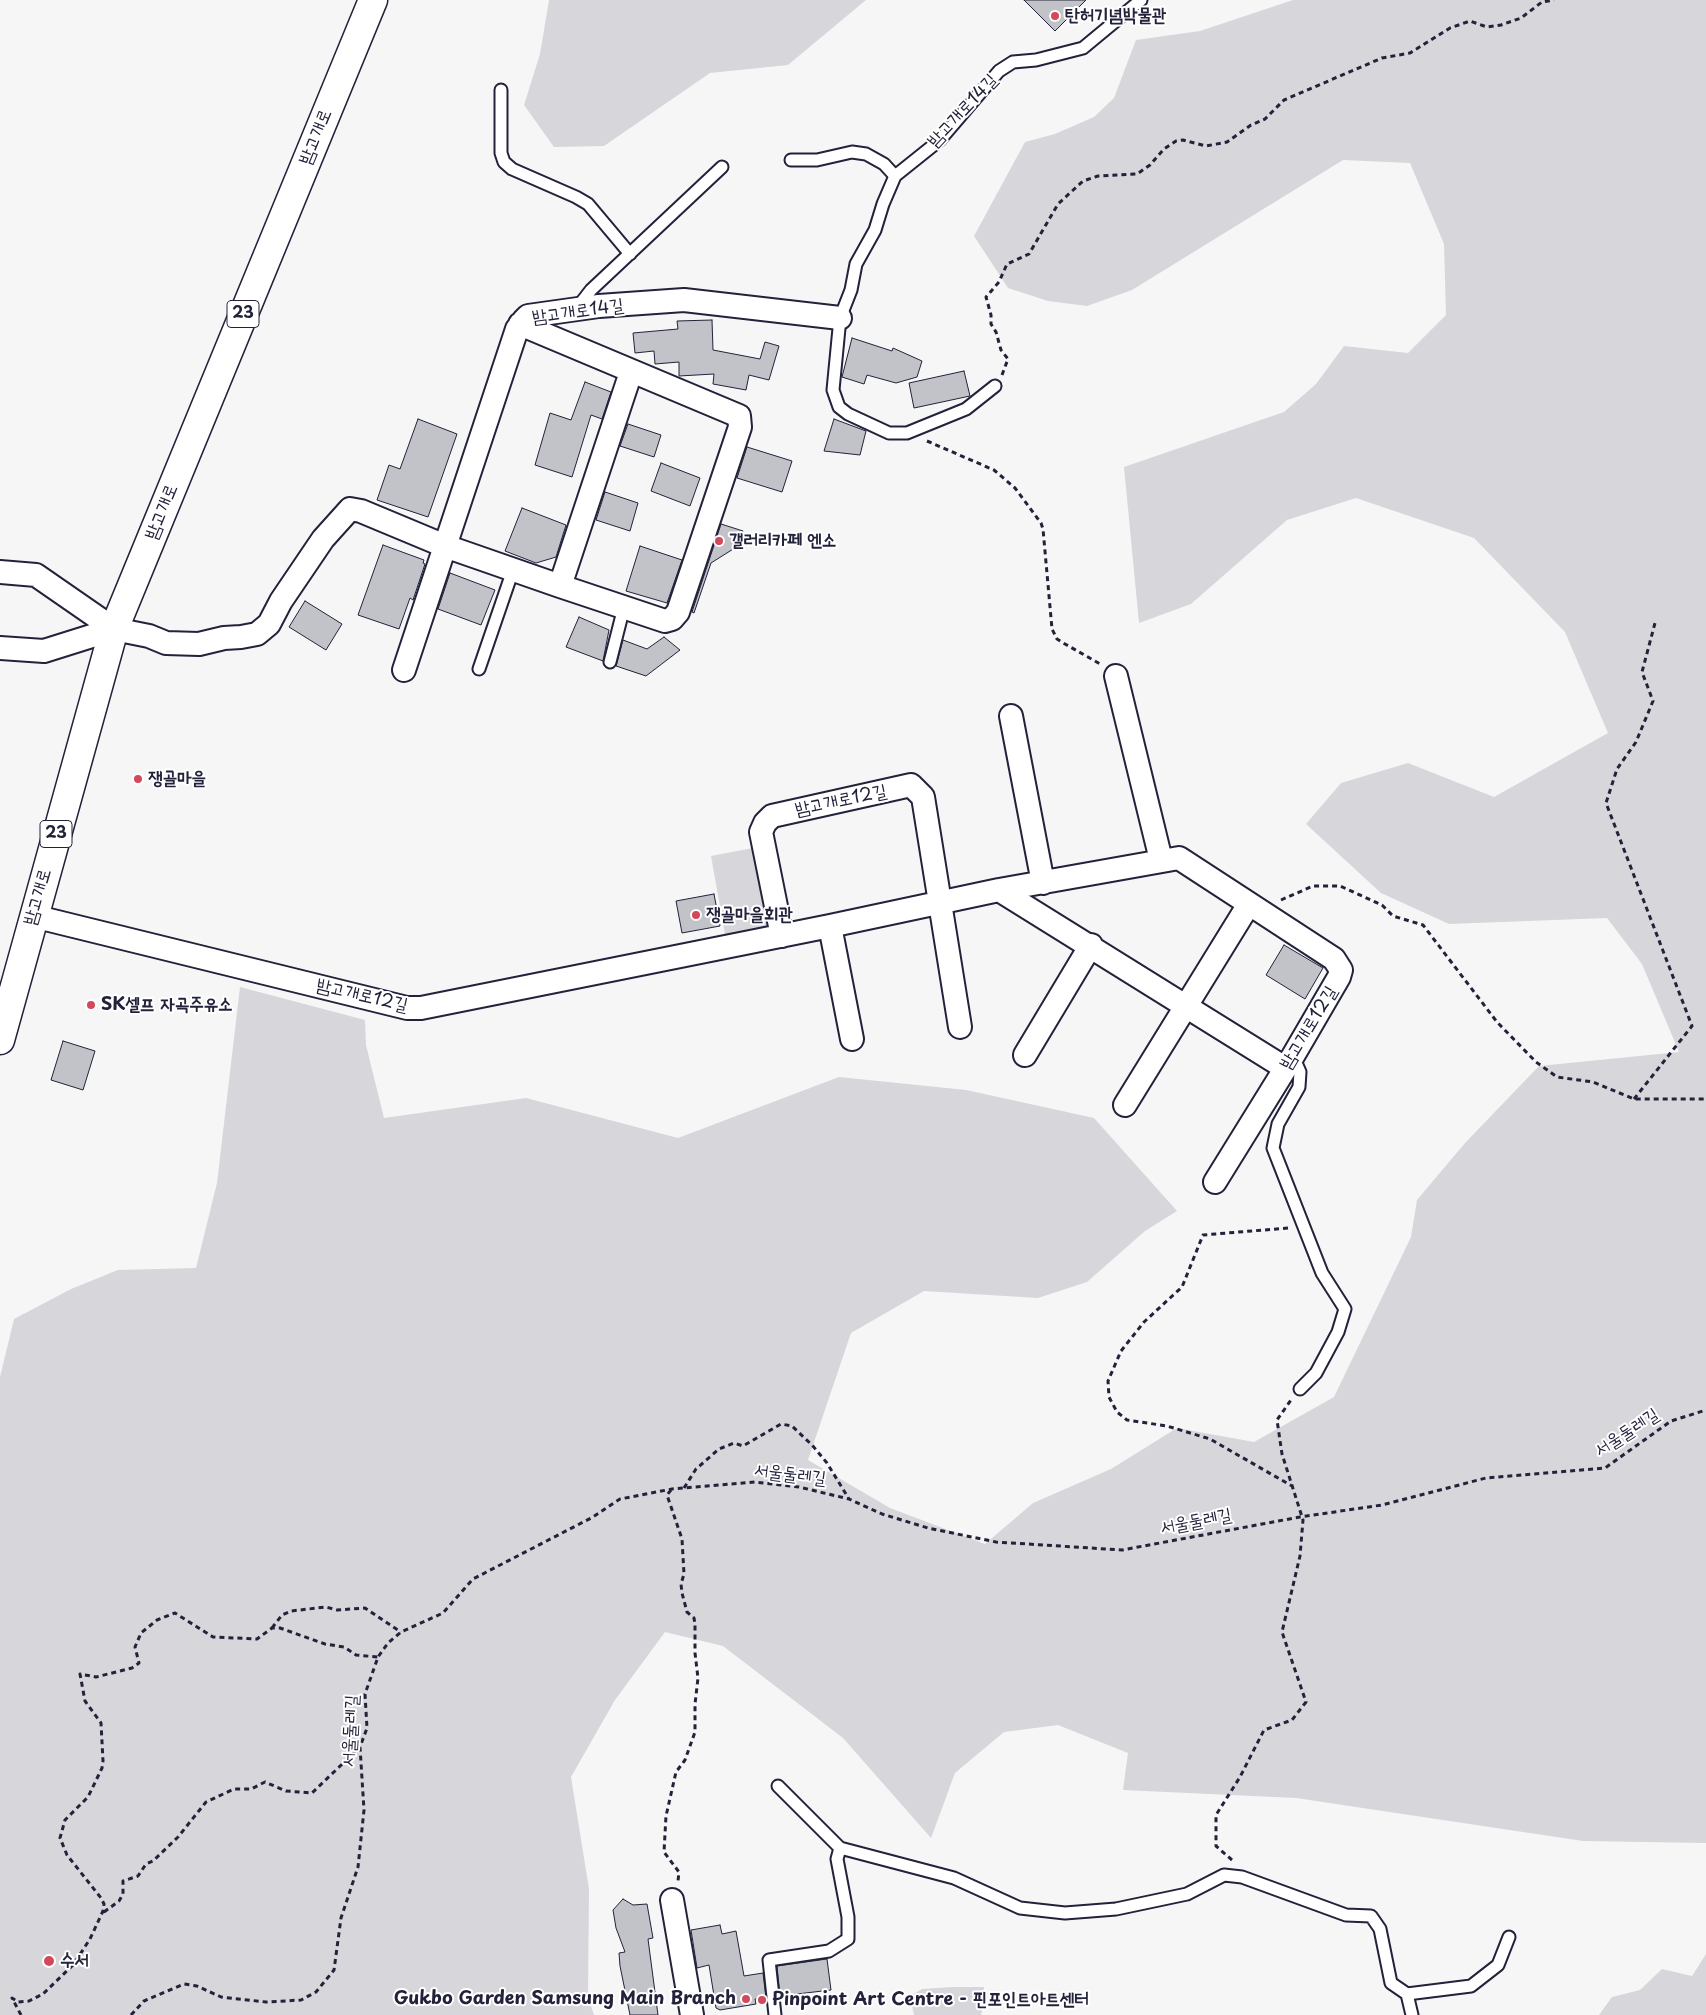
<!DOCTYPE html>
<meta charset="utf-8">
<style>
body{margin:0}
canvas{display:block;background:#f6f6f7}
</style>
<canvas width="1706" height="2015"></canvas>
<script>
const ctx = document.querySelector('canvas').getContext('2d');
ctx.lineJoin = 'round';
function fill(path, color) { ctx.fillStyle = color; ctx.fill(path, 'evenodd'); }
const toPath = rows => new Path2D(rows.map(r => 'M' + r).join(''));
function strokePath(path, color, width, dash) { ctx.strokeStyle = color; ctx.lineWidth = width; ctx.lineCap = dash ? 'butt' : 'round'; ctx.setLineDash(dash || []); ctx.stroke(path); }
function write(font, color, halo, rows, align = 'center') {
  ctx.font = font + ' "Playpen Sans","Poor Story",sans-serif'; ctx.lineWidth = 4; ctx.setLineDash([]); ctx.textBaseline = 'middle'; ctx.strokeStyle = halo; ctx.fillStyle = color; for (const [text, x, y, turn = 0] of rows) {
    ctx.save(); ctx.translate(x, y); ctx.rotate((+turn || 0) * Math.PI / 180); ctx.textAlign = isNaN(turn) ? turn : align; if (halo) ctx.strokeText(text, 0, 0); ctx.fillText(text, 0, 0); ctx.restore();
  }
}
fill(toPath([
 [549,0,866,0,788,65,710,73,604,146,554,147,524,105,540,54],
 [1293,0,1706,0,1706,1843,1583,1841,1296,1798,1123,1790,1128,1753,1058,1725,1004,1732,955,1773,931,1838,843,1738,723,1646,665,1632,615,1700,571,1777,589,1889,588,1997,594,2015,0,2015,0,1377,14,1319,71,1289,118,1270,196,1268,217,1183,240,987,365,1020,366,1045,384,1118,526,1098,678,1138,839,1077,966,1090,1094,1118,1177,1211,1145,1231,1087,1282,1038,1298,924,1291,851,1333,808,1460,890,1508,985,1544,1033,1503,1111,1469,1177,1428,1254,1442,1334,1397,1411,1237,1417,1200,1465,1143,1539,1066,1679,1052,1642,964,1607,918,1449,924,1381,893,1306,824,1341,783,1408,763,1494,797,1608,733,1565,632,1474,538,1356,498,1287,520,1191,604,1139,623,1124,467,1284,412,1316,384,1344,346,1408,353,1446,315,1444,244,1410,163,1343,160,1132,290,1087,306,1048,301,1008,288,974,236,1025,142,1055,134,1094,117,1114,98,1136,40,1200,31],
 [753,848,769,933,726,940,711,856],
 [1706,1954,1706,2015,1599,2015,1612,1997,1640,1990,1662,1969,1692,1976],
 [953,1987,984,1987,984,2004,981,2015,914,2015,910,1996,922,1989]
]), '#d7d7db');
const building = toPath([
 [1024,0,1086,0,1055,31,1024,0],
 [712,320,713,350,760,359,765,342,779,346,769,380,749,375,746,390,713,384,714,374,679,376,679,362,655,364,654,351,635,353,633,333,678,329,677,321,712,320],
 [852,338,892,351,893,348,922,361,917,377,896,383,867,375,864,384,842,377,852,338],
 [964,371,970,396,914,408,909,383,964,371],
 [585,382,611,392,602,419,591,415,572,477,535,465,550,413,571,420,585,382],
 [418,419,457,434,428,517,377,500,389,465,400,469,418,419],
 [834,419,866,431,860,455,824,451,834,419],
 [628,424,661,435,654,457,620,446,628,424],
 [747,447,792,461,782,492,737,478,747,447],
 [661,463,700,478,690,506,651,491,661,463],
 [605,492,638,503,630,531,596,520,605,492],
 [522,508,566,525,556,557,536,563,505,551,522,508],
 [721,524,743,531,738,546,711,563,694,613,692,612,721,524],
 [383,545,424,560,423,563,425,564,413,600,410,598,399,629,358,615,383,545],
 [640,546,682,560,667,603,626,591,640,546],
 [450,573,495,590,481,625,438,609,450,573],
 [305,601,342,624,326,650,289,627,305,601],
 [579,617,609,630,603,661,566,647,579,617],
 [664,637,680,650,646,676,616,666,623,640,647,649,664,637],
 [714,894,720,926,682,933,676,901,714,894],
 [1284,945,1323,968,1305,999,1266,975,1284,945],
 [63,1041,95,1051,83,1090,51,1080,63,1041],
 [623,1899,633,1905,647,1904,653,1938,648,1939,658,2015,630,2015,620,1966,619,1953,625,1952,616,1928,613,1910,623,1899],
 [720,1925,722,1934,736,1931,744,1976,763,1973,766,1998,755,1999,756,2004,720,2010,716,2008,709,1965,697,1968,691,1930,720,1925],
 [827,1959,831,1990,780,1996,777,1966,827,1959]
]);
fill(building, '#c2c2c9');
strokePath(building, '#22223b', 1);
const service = toPath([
 [501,90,501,153,504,162,512,169,576,197,588,204,630,254],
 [791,160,817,160,852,152,866,154,884,164,895,176],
 [577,308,591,290,722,167],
 [995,386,966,409,907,433,889,433,848,414,839,407,833,390,840,318,851,290,856,264,875,230,883,204,895,176,940,140,999,71,1013,62,1036,60,1083,48,1141,0],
 [610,662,624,607],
 [479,669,513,570],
 [1293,1056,1300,1072,1299,1087,1278,1124,1273,1148,1322,1273,1345,1309,1338,1332,1316,1373,1300,1389],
 [778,1786,840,1848,954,1878,1020,1908,1065,1913,1116,1909,1187,1894,1224,1875,1242,1877,1346,1915,1371,1916,1380,1929,1391,1983,1407,1994,1412,2015],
 [1407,1994,1471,1986,1498,1965,1509,1937],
 [775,2015,769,1960,829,1951,848,1939,848,1917,837,1859,840,1848]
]);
const minor = toPath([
 [0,572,36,575,114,629,149,636,166,643,199,644,224,638,241,637,257,634,269,624,281,601,323,539,350,509,361,511,445,546,560,586,665,621,672,619,678,612,740,427,739,416,520,324],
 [560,586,631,372],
 [0,648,44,651,114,629],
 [404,670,517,329,524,320,528,316,599,306,684,300,840,318],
 [1116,676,1161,860],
 [1011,716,1043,883],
 [999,890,1285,1068],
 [33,916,407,1008,421,1008,830,926,999,890,1179,858,1334,959,1341,970,1339,977,1293,1056,1215,1182],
 [830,926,852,1039],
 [782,936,761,832,765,823,772,816,911,785,923,797,960,1027],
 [1025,1055,1091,945],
 [1125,1105,1249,904],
 [672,1900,692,2015]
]);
const primary = toPath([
 [0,1040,114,629,373,0]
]);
strokePath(service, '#22223b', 15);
strokePath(minor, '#22223b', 26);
strokePath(primary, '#22223b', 31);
strokePath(toPath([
 [1002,375,1008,359,1001,350,996,332,991,324,991,315,986,297,999,282,1007,264,1029,254,1058,204,1083,181,1098,176,1137,174,1150,165,1164,149,1176,141,1183,140,1206,146,1227,142,1251,125,1265,119,1284,100,1382,58,1410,53,1450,28,1470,21,1487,27,1501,25,1521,18,1542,2,1554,0],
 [927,441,994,470,1015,488,1041,523,1043,529,1052,629,1057,639,1065,644,1102,665],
 [1281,900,1313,886,1340,886,1382,905,1393,916,1423,925,1497,1022,1536,1062,1557,1077,1593,1082,1634,1099,1706,1099],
 [1634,1099,1692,1026,1606,803,1617,769,1636,742,1653,701,1642,672,1655,623],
 [1288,1228,1203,1235,1182,1287,1144,1322,1121,1351,1108,1381,1109,1397,1117,1412,1127,1420,1167,1426,1210,1439,1292,1486],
 [684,1488,696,1469,719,1449,734,1443,743,1446,781,1424,792,1426,812,1445,827,1463,849,1499],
 [671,1490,667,1495,682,1539,684,1574,681,1584,682,1593,687,1612,694,1618,695,1624,695,1653,698,1678,695,1704,695,1732,685,1760,676,1772,666,1816,664,1852,679,1872,678,1881],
 [272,1628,282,1615,291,1611,326,1607,337,1610,365,1608,401,1632],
 [1232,1860,1216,1846,1216,1815,1240,1777,1264,1730,1292,1720,1306,1702,1282,1632,1300,1556,1303,1520,1282,1454,1277,1420,1291,1400],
 [104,1912,119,1901,123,1894,123,1881,138,1876,146,1864,153,1861,178,1837,206,1802,234,1789,251,1789,265,1782,286,1791,312,1793,360,1747],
 [21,2015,12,1998,18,2002,29,2001,43,1994,73,1965,90,1939,103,1911,104,1904,101,1898,67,1855,60,1838,65,1820,88,1797,102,1768,103,1761,101,1723,85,1701,80,1674,96,1677,132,1668,139,1663,135,1647,141,1633,157,1620,175,1613,213,1637,257,1639,272,1628,280,1628,325,1644,344,1647,356,1655,378,1657],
 [131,2015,144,2001,184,1984,197,1986,221,1997,266,2002,301,2000,316,1992,334,1970,341,1918,358,1867,364,1810,360,1747,367,1728,365,1694,378,1657,388,1643,401,1632,443,1613,473,1579,593,1517,620,1499,672,1489,755,1482,799,1487,849,1499,882,1514,928,1528,996,1542,1122,1550,1300,1517,1382,1505,1486,1478,1605,1468,1671,1421,1706,1410]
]), '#22223b', 3, [5, 4]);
strokePath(service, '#fff', 11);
strokePath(minor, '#fff', 22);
strokePath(primary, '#fff', 28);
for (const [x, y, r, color] of [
 [1055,16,5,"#d1495b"],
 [719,541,5,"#d1495b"],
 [138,779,5,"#d1495b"],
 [696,915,5,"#d1495b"],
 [91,1005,5,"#d1495b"],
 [49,1961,6,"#d1495b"],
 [746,1999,5,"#d1495b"],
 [762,2000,5,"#d1495b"]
]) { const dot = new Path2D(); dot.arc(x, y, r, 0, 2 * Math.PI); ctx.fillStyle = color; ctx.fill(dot); strokePath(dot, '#fff', 2); }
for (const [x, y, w] of [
 [243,314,32],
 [56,834,32]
]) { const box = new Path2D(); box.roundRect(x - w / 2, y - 13.5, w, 27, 4); ctx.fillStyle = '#fff'; ctx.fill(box); strokePath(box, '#22223b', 1); }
write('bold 16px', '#22223b', null, [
 ["23",243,314],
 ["23",56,834]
]);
write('bold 18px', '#22223b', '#fff', [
 ["탄허기념박물관",1065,16],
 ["갤러리카페 엔소",729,541],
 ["쟁골마을",148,779],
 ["쟁골마을회관",706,915],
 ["SK셀프 자곡주유소",101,1005],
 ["수서",60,1961],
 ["Gukbo Garden Samsung Main Branch",736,1999,"right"],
 ["Pinpoint Art Centre - 핀포인트아트센터",772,2000]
], 'left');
write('18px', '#22223b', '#fff', [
 ["밤고개로14길",963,111,-47],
 ["밤고개로",316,137,-68],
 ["밤고개로14길",578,312,-8],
 ["밤고개로",162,512,-68],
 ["밤고개로12길",841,801,-12],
 ["밤고개로",38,897,-74],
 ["밤고개로12길",362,996,13],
 ["밤고개로12길",1309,1028,-59],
 ["서울둘레길",1627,1433,-33],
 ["서울둘레길",790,1475,7],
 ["서울둘레길",1196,1522,-11],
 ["서울둘레길",351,1731,-87]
]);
</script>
